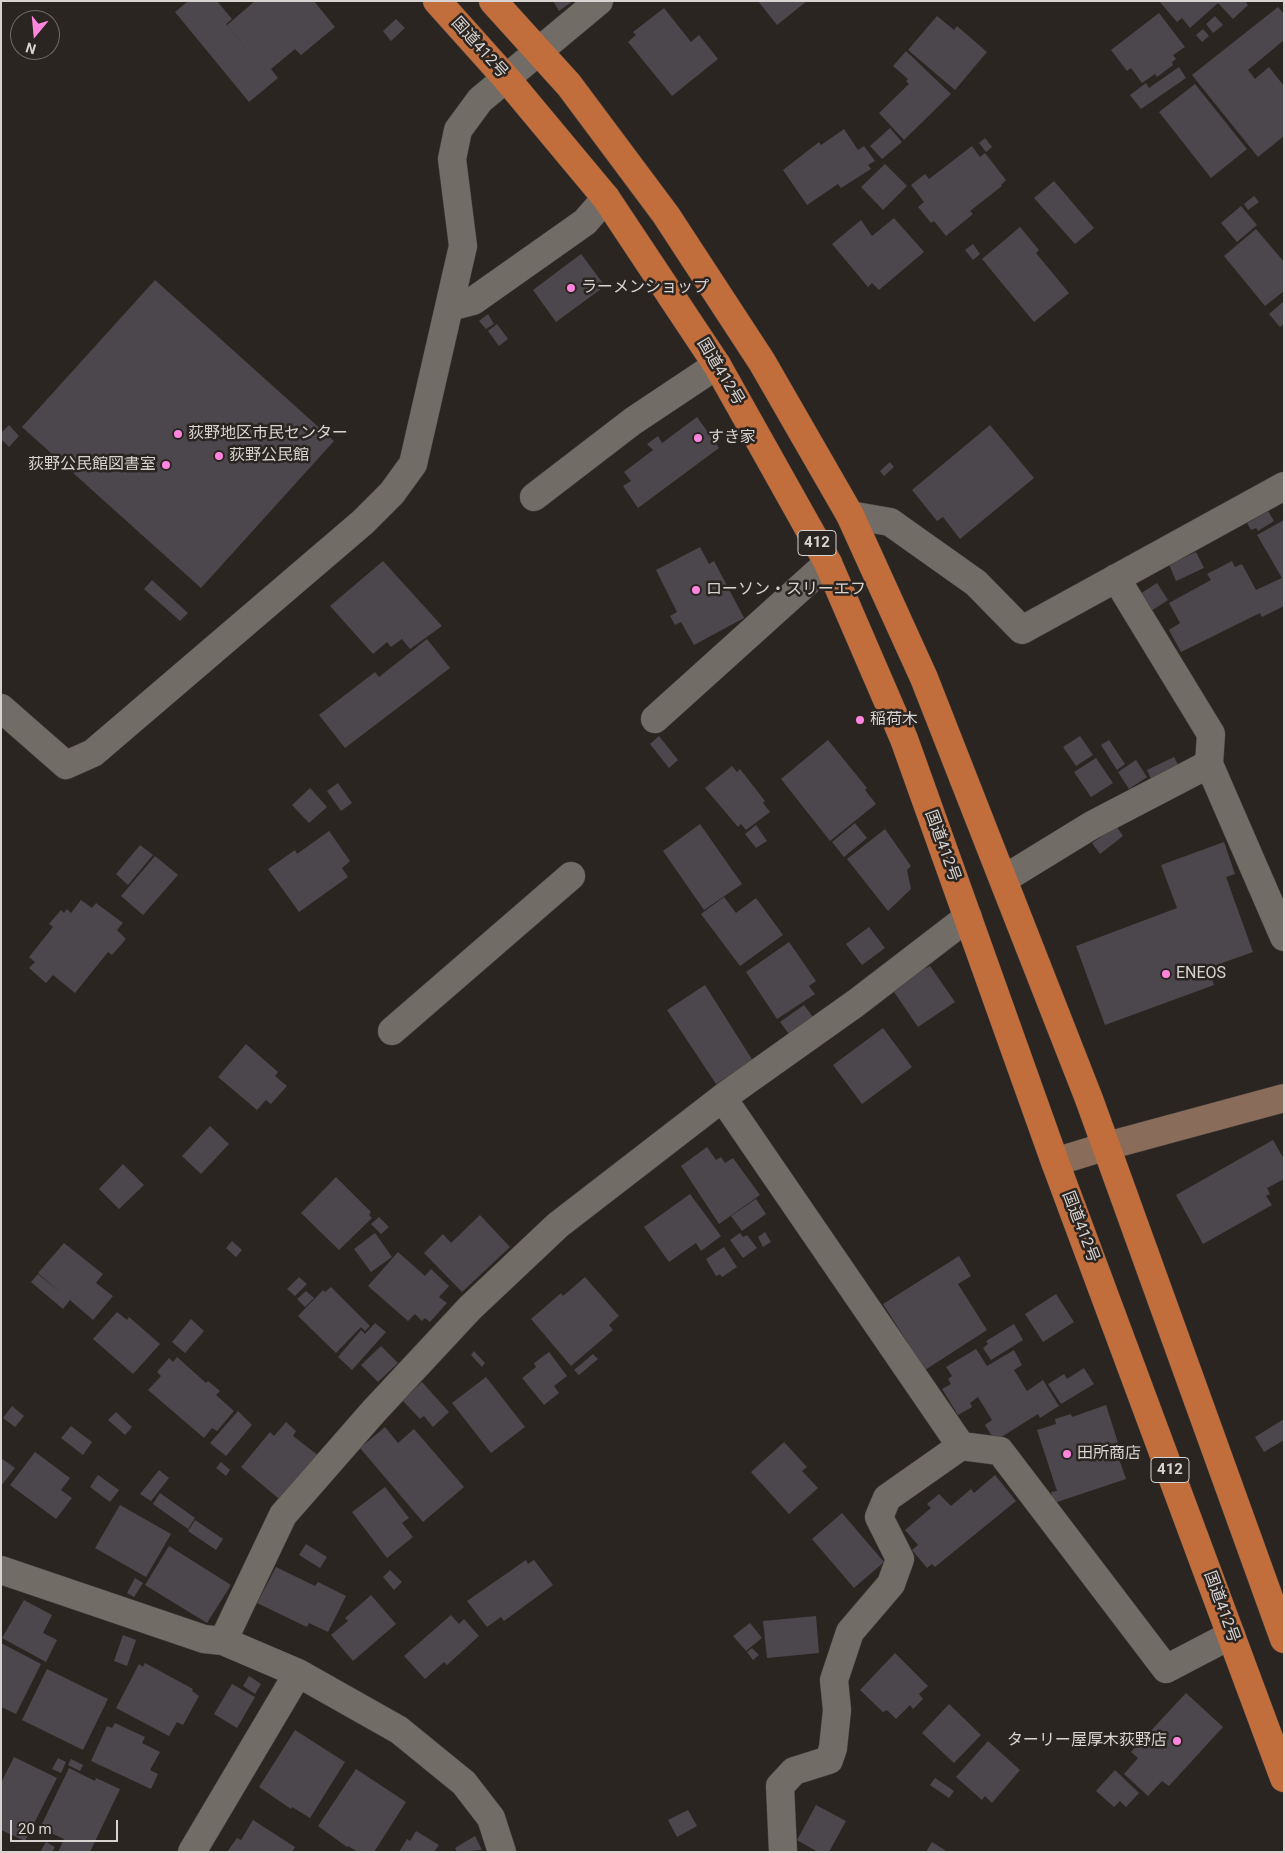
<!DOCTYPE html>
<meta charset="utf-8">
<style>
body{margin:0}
#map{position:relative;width:1285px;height:1853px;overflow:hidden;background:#2b2522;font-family:Roboto,sans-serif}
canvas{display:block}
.frame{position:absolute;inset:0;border:2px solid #d7d3d1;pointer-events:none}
.north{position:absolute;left:10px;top:10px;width:50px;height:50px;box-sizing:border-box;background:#2b2522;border:1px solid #706b68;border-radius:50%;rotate:197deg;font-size:14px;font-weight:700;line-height:20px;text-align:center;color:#d7d3d1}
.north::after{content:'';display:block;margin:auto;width:18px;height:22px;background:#ff85df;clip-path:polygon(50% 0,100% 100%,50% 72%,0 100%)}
.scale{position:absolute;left:10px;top:1820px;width:108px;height:22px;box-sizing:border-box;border:2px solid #d7d3d1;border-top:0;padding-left:6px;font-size:15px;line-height:18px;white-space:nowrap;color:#d7d3d1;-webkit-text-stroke:4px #2b2522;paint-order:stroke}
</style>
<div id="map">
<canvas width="1285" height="1853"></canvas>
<div class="frame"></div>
<div class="north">N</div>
<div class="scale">20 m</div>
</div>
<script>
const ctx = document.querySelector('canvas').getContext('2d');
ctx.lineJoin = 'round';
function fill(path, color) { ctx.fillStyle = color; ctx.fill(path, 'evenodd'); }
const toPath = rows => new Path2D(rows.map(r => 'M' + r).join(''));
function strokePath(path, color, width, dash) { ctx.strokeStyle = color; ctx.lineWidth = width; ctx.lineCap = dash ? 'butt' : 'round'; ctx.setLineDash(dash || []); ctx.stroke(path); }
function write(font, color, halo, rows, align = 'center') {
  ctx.font = font + ' Roboto,"Noto Sans JP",sans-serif'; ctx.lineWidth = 5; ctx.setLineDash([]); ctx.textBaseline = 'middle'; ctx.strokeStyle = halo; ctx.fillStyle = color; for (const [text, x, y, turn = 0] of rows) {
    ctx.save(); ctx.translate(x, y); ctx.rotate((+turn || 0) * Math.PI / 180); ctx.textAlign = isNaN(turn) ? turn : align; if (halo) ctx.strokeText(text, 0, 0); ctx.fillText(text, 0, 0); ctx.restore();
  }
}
fill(toPath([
 [188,1,217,1,232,19,226,24,266,73,227,25,255,1,314,1,335,27,301,55,295,49,271,69,278,78,249,102,175,12],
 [553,1,573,1,559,11],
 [758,1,807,1,777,25],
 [1159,1,1248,1,1246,3,1248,5,1233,19,1218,3,1190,28,1182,18,1177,22],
 [1278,7,1284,14,1284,40,1212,100,1192,75],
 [664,8,691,42,699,35,718,59,672,96,628,42,636,35,633,32],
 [1159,13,1185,47,1173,55,1176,59,1172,62,1173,65,1157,77,1155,74,1142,83,1131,68,1127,71,1111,50],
 [937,16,954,30,957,26,987,52,955,90,908,50],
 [1215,16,1223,25,1213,33,1206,24],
 [396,19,405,28,391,41,383,31],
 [1203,29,1209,36,1202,42,1196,35],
 [906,51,951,94,904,140,879,113,909,84,906,81,908,79,893,66],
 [1179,67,1186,78,1141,109,1130,95,1146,83,1149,88],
 [1269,67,1284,86,1284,136,1258,157,1212,100,1248,70,1255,79],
 [1195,84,1247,149,1211,178,1159,112],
 [890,128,902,142,882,159,870,146],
 [844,129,858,150,864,146,875,161,868,165,871,169,841,188,838,184,807,205,783,170,819,142,821,145],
 [985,138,992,147,986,152,979,143],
 [972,146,980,157,985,153,1006,180,1001,185,1002,186,970,211,973,214,946,236,934,221,931,223,918,207,924,202,911,185,925,174,929,179],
 [885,164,907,186,883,210,861,187],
 [1054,181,1094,228,1075,244,1034,198],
 [1254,196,1259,202,1248,210,1244,204],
 [1241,206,1257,225,1237,242,1221,223],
 [894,218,924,252,879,290,872,283,868,287,832,244,861,220,872,236],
 [1020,227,1039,250,1036,253,1069,293,1034,322,982,259],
 [1256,229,1284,262,1284,291,1265,306,1224,256],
 [973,244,980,254,973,260,965,250],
 [581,254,605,286,556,322,533,290],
 [155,280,334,441,201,588,22,427],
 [1284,301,1284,324,1280,327,1269,314],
 [488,314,494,324,486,329,479,321],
 [497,324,508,339,499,346,488,331],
 [697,417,719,448,638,508,623,486,631,481,624,472,653,450,647,444,658,436,662,443],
 [9,425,19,436,9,447,1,439,1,433],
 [990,425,1034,478,960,539,943,517,937,521,912,490],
 [890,462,894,467,884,476,880,471],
 [1268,511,1274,521,1258,531,1256,528,1251,530,1247,523],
 [1284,520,1284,606,1262,617,1260,613,1181,652,1169,630,1180,623,1169,603,1211,580,1207,574,1232,561,1235,567,1242,564,1256,590,1282,578,1257,535],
 [700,547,709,564,714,561,744,618,694,645,681,622,675,625,670,616,677,612,656,570],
 [1196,552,1204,568,1176,581,1169,564],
 [383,561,442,626,410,649,402,639,391,647,387,642,373,654,330,606],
 [152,580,188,613,180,621,144,589],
 [1157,583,1168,600,1148,613,1137,596],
 [427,639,450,668,345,748,319,715,375,672,379,677],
 [659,736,678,760,669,768,650,744],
 [1080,736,1093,755,1076,766,1063,747],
 [828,740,867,788,865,790,876,804,830,841,781,779],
 [1109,740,1125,764,1117,770,1101,745],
 [1174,757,1180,768,1152,781,1147,770],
 [1096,758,1113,783,1091,797,1074,772],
 [1136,760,1147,777,1129,789,1118,772],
 [732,766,737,772,740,769,765,801,763,803,770,812,746,830,741,824,738,827,705,788],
 [338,783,352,803,341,811,327,791],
 [310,788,327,807,309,823,292,805],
 [855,823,867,838,844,857,832,842],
 [700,824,742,884,704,910,663,851],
 [756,825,767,841,756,848,745,834],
 [1116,826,1123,836,1100,854,1092,843],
 [885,829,911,866,907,870,911,889,888,911,847,859],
 [329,831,350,861,342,868,348,877,299,912,268,869,295,850,297,854],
 [1224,842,1235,874,1226,877,1253,952,1208,968,1214,985,1105,1025,1076,946,1177,908,1161,865],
 [140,845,153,855,128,885,116,874],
 [155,856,178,875,143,915,121,896],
 [724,897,736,913,756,898,783,935,740,966,701,914],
 [81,900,92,908,96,903,123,923,117,930,126,939,112,955,108,952,75,993,53,975,46,983,29,968,35,962,29,957,53,927,49,924,61,910,64,913,67,909,71,913],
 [869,927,885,948,862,965,846,944],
 [789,942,816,981,809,986,815,994,777,1019,746,972],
 [924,965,926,968,930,966,955,1002,918,1027,892,989],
 [705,985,753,1061,716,1084,667,1010],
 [804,1005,813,1017,789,1034,780,1022],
 [883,1028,912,1067,862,1104,833,1065],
 [246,1044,278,1072,275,1076,287,1086,271,1104,266,1100,257,1110,218,1077],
 [210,1126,229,1144,201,1174,182,1156],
 [1273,1140,1284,1159,1284,1179,1267,1188,1270,1194,1266,1196,1272,1205,1203,1244,1176,1195],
 [707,1147,716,1160,721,1157,725,1163,733,1158,760,1195,719,1224,681,1166],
 [123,1164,144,1185,119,1209,99,1189],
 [336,1177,371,1212,369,1215,372,1218,339,1250,301,1213],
 [690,1194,721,1236,701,1251,696,1243,669,1262,644,1227],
 [756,1199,766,1214,742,1231,731,1216],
 [480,1215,510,1247,462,1292,424,1253,443,1234,451,1243],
 [379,1217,389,1227,381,1234,371,1224],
 [765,1232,771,1242,763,1247,758,1237],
 [375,1233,392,1257,371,1272,354,1249],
 [740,1233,743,1237,747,1235,757,1248,743,1258,730,1240],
 [232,1241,242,1250,236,1257,226,1248],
 [64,1243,103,1274,96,1283,113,1296,93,1320,70,1300,63,1309,31,1282,38,1274,62,1294,38,1273],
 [724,1247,737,1267,722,1277,720,1274,716,1276,706,1259],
 [398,1252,425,1276,431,1269,449,1286,439,1297,447,1303,430,1322,425,1318,422,1321,415,1314,408,1321,368,1286],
 [959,1256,971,1276,958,1284,987,1330,925,1370,883,1304],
 [299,1277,307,1284,295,1296,287,1289],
 [585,1277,619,1316,609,1325,613,1330,571,1366,531,1319,561,1293,563,1296],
 [331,1287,370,1326,365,1331,361,1327,336,1353,298,1316,323,1290,325,1292],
 [306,1291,314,1298,305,1307,297,1299],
 [1056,1294,1074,1322,1043,1342,1025,1314],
 [117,1312,127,1320,129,1317,160,1344,133,1374,93,1339],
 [191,1319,204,1331,185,1353,172,1342],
 [375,1323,386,1332,352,1370,338,1357,361,1330,365,1334],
 [1014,1324,1023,1340,991,1360,983,1348,988,1344,986,1341],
 [381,1346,398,1363,378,1382,361,1365],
 [976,1349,987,1366,1014,1350,1022,1365,1014,1370,1027,1391,1043,1380,1059,1406,1040,1418,1038,1414,995,1441,985,1425,992,1420,978,1397,970,1403,972,1407,958,1415,942,1389,951,1384,948,1379,952,1376,946,1367],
 [474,1351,485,1363,482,1367,471,1355],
 [549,1352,567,1376,554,1386,559,1393,544,1405,522,1378,536,1367,534,1363],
 [593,1354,598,1359,579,1375,574,1370],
 [177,1357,206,1383,208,1381,220,1391,216,1395,234,1411,217,1431,212,1428,204,1438,148,1390,161,1376,157,1372,169,1358,173,1362],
 [1084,1368,1094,1384,1061,1404,1048,1384,1064,1374,1067,1379],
 [486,1377,525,1427,491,1453,452,1403],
 [422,1382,449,1412,433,1427,424,1416,420,1419,402,1400],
 [1106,1405,1120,1449,1116,1450,1126,1479,1054,1503,1051,1492,1057,1491,1037,1430,1056,1424,1055,1419,1071,1414,1072,1417],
 [12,1406,24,1416,15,1427,3,1418],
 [238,1411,252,1425,226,1456,210,1443],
 [116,1412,132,1427,125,1435,108,1420],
 [1284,1419,1284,1440,1264,1452,1255,1437],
 [286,1422,296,1431,293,1436,319,1456,284,1503,241,1467,270,1432,274,1436],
 [71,1426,92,1442,83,1455,61,1438],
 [385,1427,398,1443,414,1429,464,1487,423,1522,360,1448],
 [784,1442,807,1467,802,1471,818,1488,789,1514,751,1472],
 [35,1452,70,1478,61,1490,72,1498,56,1519,10,1485],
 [1,1458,15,1468,1,1486],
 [221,1462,230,1470,226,1476,216,1468],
 [159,1470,169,1478,151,1501,140,1494],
 [98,1475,119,1490,110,1502,90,1487],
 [995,1475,1016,1501,935,1567,932,1564,927,1568,912,1550,918,1545,905,1530,931,1508,927,1504,939,1494,951,1506,971,1489,974,1493],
 [385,1487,409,1518,402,1523,413,1537,387,1558,352,1512],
 [160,1493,195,1518,188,1529,153,1504],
 [120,1505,171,1534,146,1577,95,1548],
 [842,1513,884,1562,854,1588,812,1539],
 [195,1520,223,1539,216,1550,188,1531],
 [306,1544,327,1557,320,1568,299,1555],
 [169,1546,231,1585,207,1623,145,1585],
 [526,1560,528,1564,534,1560,553,1585,504,1621,501,1617,487,1627,467,1601],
 [276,1567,315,1586,318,1582,346,1596,328,1632,309,1623,307,1627,257,1603],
 [390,1570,402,1582,394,1590,383,1577],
 [135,1578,143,1583,134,1597,127,1593],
 [371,1595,396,1624,353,1661,331,1635,348,1621,345,1618],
 [24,1600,52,1615,43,1633,57,1640,46,1662,2,1638],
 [451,1615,459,1624,464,1619,479,1636,447,1665,444,1662,425,1679,404,1656],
 [816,1616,819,1653,767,1658,763,1621],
 [750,1623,762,1638,746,1651,733,1636],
 [123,1635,136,1640,127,1666,114,1661],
 [1,1643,41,1664,16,1714,1,1707],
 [752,1648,759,1655,753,1660,747,1652],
 [895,1653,928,1686,919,1694,923,1699,913,1709,910,1705,896,1719,887,1710,883,1712,860,1690],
 [145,1663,193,1689,192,1691,199,1696,183,1725,177,1722,169,1736,116,1708,139,1664,143,1667],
 [47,1669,108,1699,83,1750,22,1720],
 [249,1676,261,1684,255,1694,243,1686],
 [232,1684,255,1697,237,1728,214,1714],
 [1186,1693,1223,1727,1169,1786,1162,1781,1148,1796,1124,1774,1138,1758,1131,1752],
 [949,1704,981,1735,954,1763,922,1733],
 [115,1723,145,1737,142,1743,160,1752,150,1770,158,1774,151,1789,91,1761,107,1726,112,1728],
 [295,1730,345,1762,310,1818,292,1807,291,1809,259,1787],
 [988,1741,1020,1770,992,1803,985,1796,982,1800,956,1777],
 [14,1757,57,1778,25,1841,1,1830,1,1783],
 [58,1758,66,1762,61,1773,52,1769],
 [71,1759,83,1765,80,1771,68,1765],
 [69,1768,95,1781,96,1778,120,1789,90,1852,58,1852,64,1839,40,1828],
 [356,1769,406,1802,374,1852,358,1852,348,1846,347,1847,318,1826],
 [1115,1770,1139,1793,1126,1807,1120,1801,1114,1807,1096,1791],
 [935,1778,954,1791,949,1798,930,1785],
 [816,1805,846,1821,829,1852,818,1852,797,1840],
 [688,1810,697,1826,677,1837,668,1820],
 [253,1820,295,1847,292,1852,227,1852,237,1838,241,1840],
 [416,1831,439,1845,434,1852,399,1852,407,1839,410,1841],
 [475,1836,482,1850,457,1852,455,1848],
 [46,1842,55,1847,52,1852,40,1852],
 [932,1842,945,1850,944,1852,926,1852]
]), '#4b474d');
const street = toPath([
 [450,307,473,301,585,222,606,198],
 [534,497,633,421,717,365],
 [850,515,890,522,976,583,1022,630,1284,486],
 [1116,578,1211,734,1209,764],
 [1,708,66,765,93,753,363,522,392,493,413,464,463,246,452,159,458,130,480,100,599,1],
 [655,719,828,563],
 [1004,879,1092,825,1209,764,1284,937],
 [392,1031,571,876],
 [725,1096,726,1103,961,1446,1000,1451,1166,1669,1231,1635],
 [1,1570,204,1639,223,1641,298,1673,399,1730,464,1783,491,1818,502,1852],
 [223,1641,283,1515,374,1411,470,1308,558,1225,725,1096,856,1003,968,917],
 [192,1852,298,1673],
 [783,1852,780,1786,794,1771,829,1760,833,1748,837,1710,834,1680,850,1632,891,1584,900,1559,879,1517,887,1498,961,1446]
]);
const secondary = toPath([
 [1055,1162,1107,1146,1284,1098]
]);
const highway = toPath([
 [437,1,506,78,606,198,717,365,828,563,904,739,1055,1162,1284,1778],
 [493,1,569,85,666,215,762,362,850,515,924,678,1089,1099,1284,1639]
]);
strokePath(street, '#46413e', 29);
strokePath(secondary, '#46413e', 29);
strokePath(highway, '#46413e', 29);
strokePath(street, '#726c67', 28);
strokePath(secondary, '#8a6c5a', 28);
strokePath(highway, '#c26d3c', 28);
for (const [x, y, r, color] of [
 [571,288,5,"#ff85df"],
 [178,434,5,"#ff85df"],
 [698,438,5,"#ff85df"],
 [219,456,5,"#ff85df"],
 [166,465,5,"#ff85df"],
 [696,590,5,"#ff85df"],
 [860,720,5,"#ff85df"],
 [1166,974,5,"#ff85df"],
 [1067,1454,5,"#ff85df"],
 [1177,1741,5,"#ff85df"]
]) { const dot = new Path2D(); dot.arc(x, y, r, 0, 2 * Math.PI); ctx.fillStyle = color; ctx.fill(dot); strokePath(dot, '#2b2522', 2); }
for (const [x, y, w] of [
 [817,543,38],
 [1170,1470,38]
]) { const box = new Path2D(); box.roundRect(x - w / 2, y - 12.5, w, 25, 4); ctx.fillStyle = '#2b2522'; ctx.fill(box); strokePath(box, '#d7d3d1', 1); }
write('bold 15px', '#d7d3d1', null, [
 ["412",817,543],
 ["412",1170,1470]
]);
write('16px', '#d7d3d1', '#2b2522', [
 ["国道412号",479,48,48],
 ["国道412号",720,372,59],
 ["国道412号",942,846,70],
 ["国道412号",1080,1227,69],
 ["国道412号",1221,1607,70]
]);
write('16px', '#d7d3d1', '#2b2522', [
 ["ラーメンショップ",581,288],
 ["荻野地区市民センター",188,434],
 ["すき家",708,438],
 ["荻野公民館",229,456],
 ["荻野公民館図書室",156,465,"right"],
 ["ローソン・スリーエフ",706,590],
 ["稲荷木",870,720],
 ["ENEOS",1176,974],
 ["田所商店",1077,1454],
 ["ターリー屋厚木荻野店",1167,1741,"right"]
], 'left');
</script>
